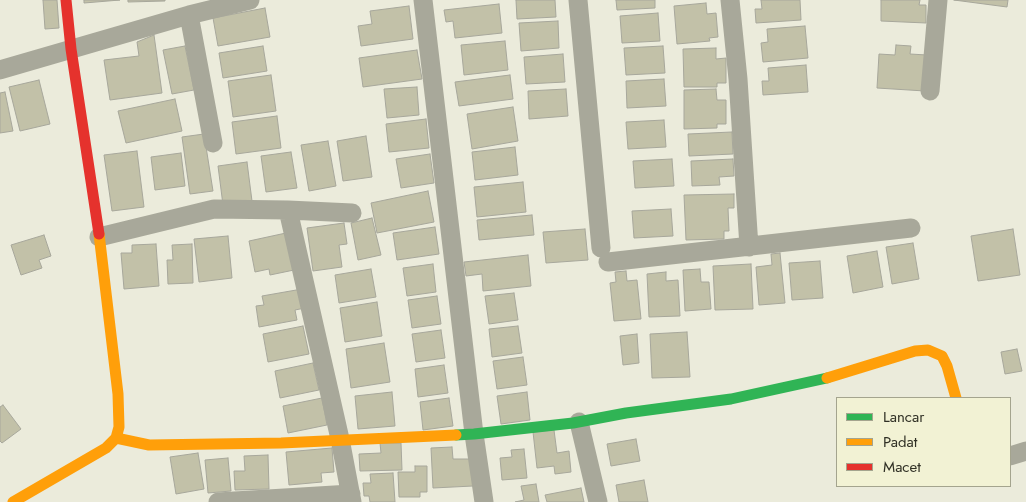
<!DOCTYPE html>
<style>
body{margin:0}
#map{position:relative;width:1026px;height:502px;overflow:hidden;background:#ebebdb;font-family:Jost,sans-serif}
canvas{display:block}
.legend{position:absolute;left:836px;top:397px;width:175px;height:90px;box-sizing:border-box;background:#f2f2d4;border:1px solid #a4a48e;margin:0;padding:6px 9px;list-style:none;font-size:15px;color:#303025}
.legend li{display:flex;align-items:center;gap:10px;height:25px}
.legend b{width:25px;border:1px solid #a4a48e}
</style>
<div id="map">
<canvas width="1026" height="502"></canvas>
<ul class="legend">
<li><b style="height:6px;background:#30b455"></b>Lancar</li>
<li><b style="height:6px;background:#ff9f0a"></b>Padat</li>
<li><b style="height:6px;background:#e5322d"></b>Macet</li>
</ul>
</div>
<script>
const ctx = document.querySelector('canvas').getContext('2d');
ctx.lineJoin = 'round';
function fill(path, color) { ctx.fillStyle = color; ctx.fill(path, 'evenodd'); }
const toPath = rows => new Path2D(rows.map(r => 'M' + r).join(''));
function strokePath(path, color, width, dash) { ctx.strokeStyle = color; ctx.lineWidth = width; ctx.lineCap = dash ? 'butt' : 'round'; ctx.setLineDash(dash || []); ctx.stroke(path); }
const building = toPath([
 [43,0,57,0,59,28,45,29,43,0],
 [84,0,120,0,84,3,84,0],
 [128,0,165,0,165,1,128,2,128,0],
 [516,0,555,0,556,17,517,19,516,0],
 [616,0,655,0,655,8,617,10,616,0],
 [761,0,800,0,801,20,756,23,755,9,762,9,761,0],
 [881,0,920,0,919,5,926,5,926,23,881,21,881,0],
 [954,0,1008,0,1007,7,954,0],
 [706,3,707,14,716,13,718,37,709,38,710,41,677,44,674,6,706,3],
 [499,4,502,33,455,38,453,21,446,22,444,10,499,4],
 [409,6,413,39,361,46,358,26,372,24,370,11,409,6],
 [265,8,270,37,218,46,213,18,265,8],
 [658,13,660,41,622,43,620,16,658,13],
 [558,21,559,48,521,51,519,23,558,21],
 [805,26,808,58,763,62,761,43,768,42,767,29,805,26],
 [154,35,162,93,110,100,104,60,139,56,137,42,154,35],
 [505,41,508,70,464,75,461,45,505,41],
 [896,45,911,46,910,54,927,55,925,91,877,88,879,54,895,55,896,45],
 [185,46,194,90,172,94,163,50,185,46],
 [263,46,267,71,223,78,219,53,263,46],
 [663,46,665,73,626,75,624,48,663,46],
 [716,48,716,59,726,58,726,83,717,83,717,87,684,87,683,49,716,48],
 [417,50,422,79,363,87,359,58,417,50],
 [563,54,565,82,526,84,524,57,563,54],
 [806,65,808,92,763,95,762,81,769,81,768,68,806,65],
 [271,75,276,111,233,117,228,81,271,75],
 [510,75,513,99,459,106,455,82,510,75],
 [664,79,666,106,627,108,626,81,664,79],
 [39,80,50,124,20,131,9,87,39,80],
 [417,87,419,115,387,118,384,89,417,87],
 [566,89,568,116,529,119,528,91,566,89],
 [716,89,717,100,726,100,726,124,717,124,717,128,684,129,684,90,716,89],
 [5,92,13,131,0,133,0,93,5,92],
 [175,99,182,131,126,143,118,111,175,99],
 [513,107,518,141,472,149,467,114,513,107],
 [277,116,281,148,236,154,232,122,277,116],
 [426,119,429,148,389,152,386,124,426,119],
 [664,120,666,147,628,149,626,122,664,120],
 [732,132,733,154,689,156,688,134,732,132],
 [204,134,213,191,190,194,182,137,204,134],
 [366,136,372,177,343,181,337,141,366,136],
 [328,141,336,186,309,191,301,145,328,141],
 [515,147,518,175,475,180,472,152,515,147],
 [137,151,144,207,112,211,104,155,137,151],
 [291,152,297,188,266,192,261,156,291,152],
 [181,153,185,186,155,190,151,157,181,153],
 [430,154,434,183,401,188,396,159,430,154],
 [672,159,674,186,635,188,633,161,672,159],
 [733,159,734,176,719,177,720,185,692,186,691,161,733,159],
 [247,162,252,201,223,205,218,166,247,162],
 [523,182,526,212,477,217,474,187,523,182],
 [428,191,434,222,377,233,371,203,428,191],
 [734,194,734,208,728,208,729,231,724,231,724,239,686,240,684,195,734,194],
 [671,209,673,236,634,238,632,211,671,209],
 [532,215,534,235,479,240,477,220,532,215],
 [372,218,381,255,358,260,351,223,372,218],
 [344,223,347,244,339,245,342,267,313,271,307,228,344,223],
 [435,227,439,254,397,260,393,233,435,227],
 [585,229,588,260,546,263,543,232,585,229],
 [1013,229,1020,275,978,281,971,236,1013,229],
 [286,233,294,270,270,275,269,269,255,272,249,241,286,233],
 [44,235,51,256,39,260,42,268,21,275,11,245,44,235],
 [228,236,232,278,199,282,194,239,228,236],
 [913,243,919,279,892,284,886,247,913,243],
 [156,244,159,286,124,289,121,253,132,253,132,245,156,244],
 [192,244,193,283,168,284,167,260,173,260,172,245,192,244],
 [877,251,883,287,853,293,847,256,877,251],
 [780,253,785,303,759,305,756,267,772,265,771,254,780,253],
 [528,255,531,286,483,291,482,274,466,276,464,262,528,255],
 [820,261,823,298,792,300,789,263,820,261],
 [433,264,436,292,407,296,403,268,433,264],
 [751,264,753,309,715,310,713,266,751,264],
 [371,269,376,297,339,303,335,275,371,269],
 [700,269,701,282,709,282,711,309,685,311,683,270,700,269],
 [626,271,627,281,637,280,641,319,614,321,610,283,616,282,615,272,626,271],
 [666,272,666,281,678,280,680,316,649,317,647,274,666,272],
 [302,289,305,308,295,310,297,320,259,327,256,306,264,305,262,296,302,289],
 [514,293,518,320,489,324,485,296,514,293],
 [437,296,441,324,412,328,408,300,437,296],
 [377,302,382,336,345,342,340,308,377,302],
 [303,326,309,354,268,362,263,334,303,326],
 [518,326,522,353,492,357,489,329,518,326],
 [441,330,445,358,416,362,412,334,441,330],
 [687,332,690,377,652,378,650,334,687,332],
 [637,334,639,363,623,365,620,336,637,334],
 [384,343,390,382,351,388,346,349,384,343],
 [1017,349,1022,371,1005,374,1001,352,1017,349],
 [523,357,527,385,497,389,493,361,523,357],
 [313,363,319,390,280,398,275,371,313,363],
 [444,365,448,393,418,397,415,369,444,365],
 [392,392,395,426,358,429,355,396,392,392],
 [527,392,530,420,501,424,497,396,527,392],
 [322,398,327,425,288,433,283,406,322,398],
 [449,398,453,426,423,430,420,402,449,398],
 [3,405,21,429,2,443,0,441,0,407,3,405],
 [554,430,557,453,569,451,571,472,555,474,554,466,537,468,533,432,554,430],
 [636,439,640,461,611,466,607,444,636,439],
 [380,443,401,443,402,470,360,471,359,454,381,453,380,443],
 [452,447,453,459,472,459,473,486,433,488,431,448,452,447],
 [332,448,334,472,321,473,322,482,289,485,286,452,332,448],
 [524,449,527,478,502,480,500,458,512,457,511,450,524,449],
 [198,453,204,489,176,494,170,457,198,453],
 [268,455,269,489,235,490,234,471,245,471,244,456,268,455],
 [228,458,231,491,208,493,205,460,228,458],
 [415,466,427,466,427,492,420,492,420,497,399,497,398,472,415,472,415,466],
 [393,473,395,502,370,502,369,496,364,496,363,483,371,483,370,474,393,473],
 [644,480,648,502,619,502,616,485,644,480],
 [536,484,539,502,515,502,524,500,521,486,536,484],
 [581,488,584,502,547,502,545,495,581,488]
]);
fill(building, '#c2c1a8');
strokePath(building, '#a7a79b', 1);
strokePath(toPath([
 [423,0,474,434,484,502],
 [578,0,601,248],
 [730,0,738,79,749,247],
 [189,15,213,143],
 [0,70,189,15,250,0],
 [930,91,938,0],
 [288,210,340,439,352,502],
 [99,237,214,209,288,210,352,213],
 [608,262,911,228],
 [579,422,598,502],
 [1010,456,1026,451],
 [218,502,351,494]
]), '#a8a89a', 19);
strokePath(toPath([
 [456,435,474,434,573,423,626,413,731,399,827,378]
]), '#30b455', 11);
strokePath(toPath([
 [827,378,915,351,928,350,942,356,947,366,956,398],
 [116,438,149,445,281,443,456,435],
 [13,502,106,448,116,438,119,427,118,394,99,234]
]), '#ff9f0a', 11);
strokePath(toPath([
 [66,0,71,49,99,234]
]), '#e5322d', 11);
</script>
